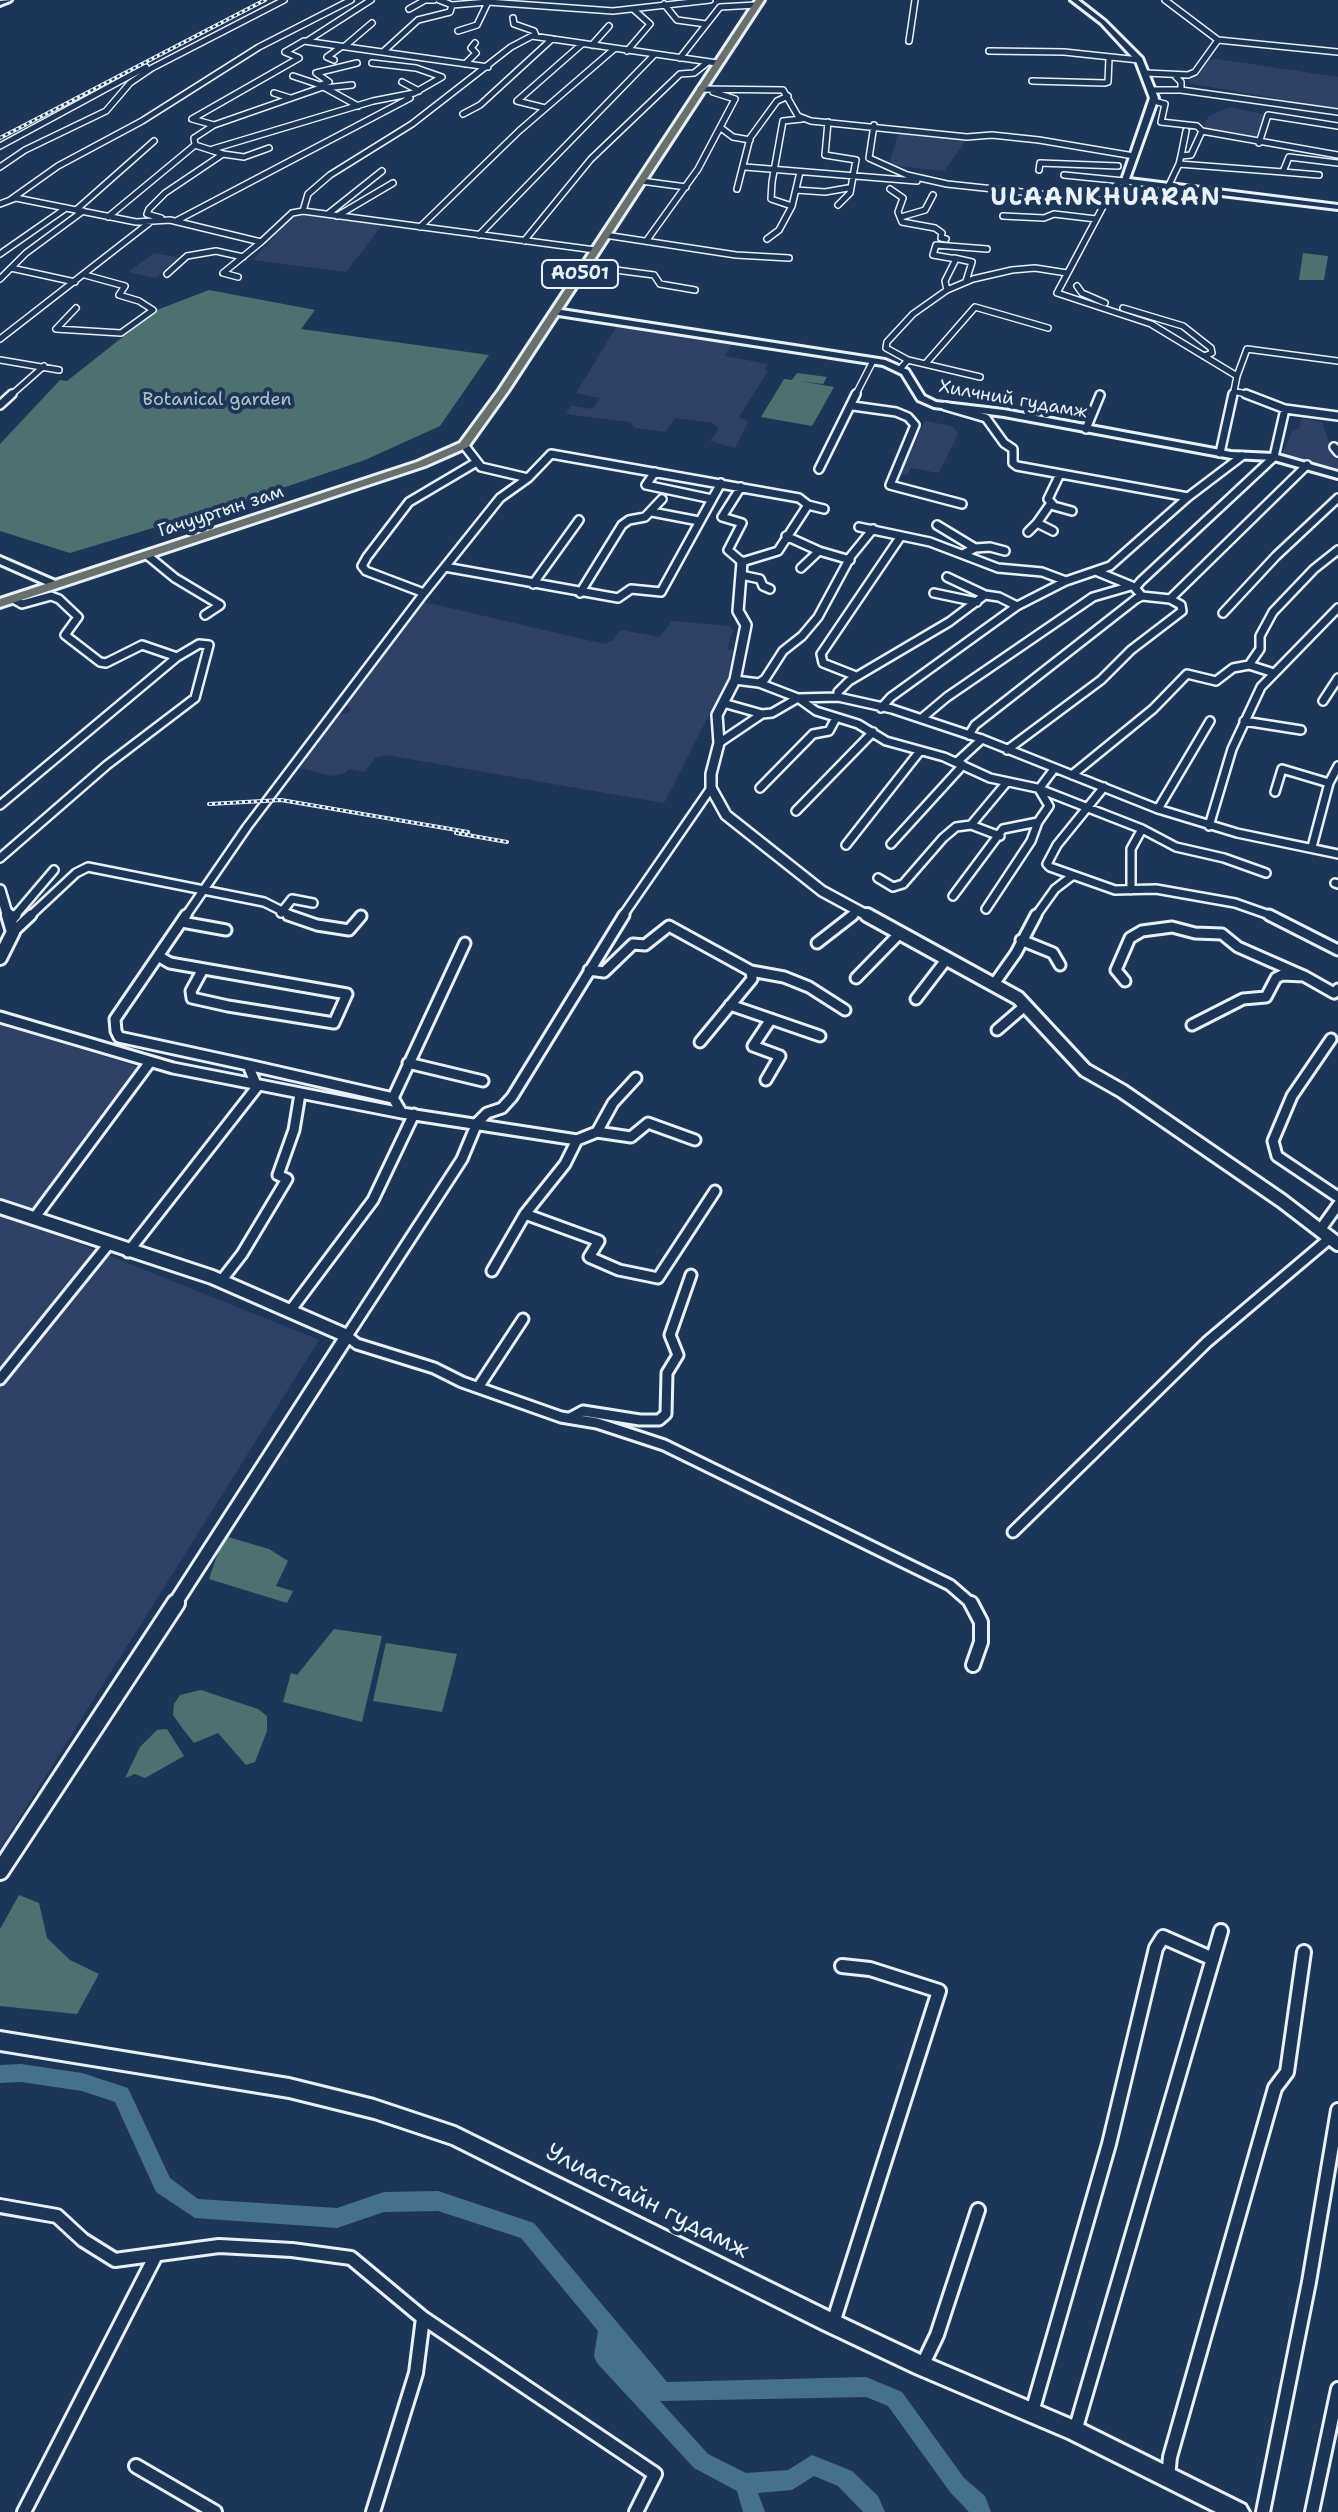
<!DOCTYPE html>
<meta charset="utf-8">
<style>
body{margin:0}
canvas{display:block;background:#1d3557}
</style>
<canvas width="1338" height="2512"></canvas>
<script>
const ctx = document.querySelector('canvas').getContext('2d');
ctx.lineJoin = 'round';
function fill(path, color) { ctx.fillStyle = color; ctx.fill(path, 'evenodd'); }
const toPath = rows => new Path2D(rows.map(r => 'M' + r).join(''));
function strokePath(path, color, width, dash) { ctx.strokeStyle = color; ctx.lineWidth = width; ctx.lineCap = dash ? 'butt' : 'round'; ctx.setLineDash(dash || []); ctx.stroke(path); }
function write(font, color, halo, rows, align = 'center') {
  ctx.font = font + ' "Shantell Sans",sans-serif'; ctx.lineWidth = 8; ctx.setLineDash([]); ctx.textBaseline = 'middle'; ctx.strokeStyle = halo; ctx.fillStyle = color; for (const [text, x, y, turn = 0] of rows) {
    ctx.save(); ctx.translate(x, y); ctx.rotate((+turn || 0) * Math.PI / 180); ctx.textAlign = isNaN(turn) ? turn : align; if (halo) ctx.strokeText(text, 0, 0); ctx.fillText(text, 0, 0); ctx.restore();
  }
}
fill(toPath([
 [1217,59,1338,77,1338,110,1279,103,1279,99,1188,83,1208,60],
 [1230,107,1266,115,1255,139,1206,131,1204,124,1209,116],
 [899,130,967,139,944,171,889,165],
 [300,213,383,224,346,272,253,260,293,215],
 [154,253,181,258,155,278,128,272],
 [617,326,733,342,725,356,768,364,765,370,768,371,739,417,748,422,735,448,710,441,719,429,713,423,675,418,665,432,635,428,630,422,566,414,571,406,593,409,600,398,576,393],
 [1301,418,1322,422,1328,440,1338,448,1338,469,1335,471,1281,456,1293,430,1300,428],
 [925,421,952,426,958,434,939,473,911,468,907,475,899,473],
 [424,602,604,644,612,641,620,630,660,637,672,621,729,626,733,630,727,649,733,651,728,678,664,803,386,755,375,758,365,772,349,769,345,773,332,776,299,768,337,716,352,711,345,702],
 [0,1024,138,1067,23,1221,319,1340,0,1849]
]), '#2f4266');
fill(toPath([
 [1303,253,1328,256,1324,280,1299,280],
 [209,290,315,310,301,329,489,355,440,426,365,460,262,495,70,553,0,531,0,444,60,380,67,381,157,310],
 [797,373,827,377,823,384,800,381,834,387,812,426,761,417,784,379,792,380],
 [228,1537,269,1549,288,1561,276,1586,293,1591,287,1603,209,1579,221,1544],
 [334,1629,382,1636,362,1722,283,1702,291,1673,297,1675],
 [386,1643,457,1654,442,1712,373,1701],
 [201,1690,258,1709,267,1716,267,1731,255,1762,246,1765,218,1733,194,1743,183,1729,173,1715,174,1704,180,1695],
 [167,1729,184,1756,145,1778,135,1774,125,1778,140,1747,157,1730],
 [19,1895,39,1903,47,1938,70,1960,99,1974,77,2014,0,2006,0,1929]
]), '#4f7071');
fill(toPath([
 [21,2064,82,2073,128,2088,170,2178,198,2199,337,2208,384,2192,438,2191,534,2223,667,2382,866,2377,902,2392,964,2478,985,2496,991,2512,969,2512,950,2492,888,2406,866,2397,660,2401,708,2454,746,2473,788,2470,812,2455,852,2471,878,2496,885,2512,863,2512,838,2486,814,2476,792,2490,758,2493,765,2512,743,2512,737,2491,694,2468,597,2363,594,2356,598,2331,521,2238,438,2211,384,2212,337,2228,195,2218,156,2192,115,2102,82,2091,21,2082,0,2083,0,2065,21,2064]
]), '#46718c');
const minorFar3 = toPath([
 [439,0,452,5,488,2,613,11,710,0],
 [1165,0,1218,40,1338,52],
 [664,4,677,20,706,24],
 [409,9,425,0,434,0],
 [513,18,514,24,534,31,536,36],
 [458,31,477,25,489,0],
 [307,41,371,0],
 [909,41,915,0],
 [592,45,609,26],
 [345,46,372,23],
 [384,51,418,20,450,12,452,5],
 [627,51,650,24,633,9],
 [989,51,1064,52,1139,60],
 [680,58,720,7,756,5],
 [334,60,327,57,341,47],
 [357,63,316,73,329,82,320,85,358,106],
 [465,64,476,53,471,48,475,43],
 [1146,73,1188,75,1195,72,1218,40],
 [293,76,320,85],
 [1176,77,1181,82,1181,90,1338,112],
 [1032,81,1105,83,1108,82,1109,58],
 [402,82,419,91],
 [325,88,352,85],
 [700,89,783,90,798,116,811,121,967,137,992,135,1039,140,1134,156],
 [1151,90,1181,90],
 [274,93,290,98],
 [1154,101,1165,104,1161,122,1197,126,1202,131],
 [545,108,517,101,582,44],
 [463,114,480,105,552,39],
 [828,122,825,155,856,160,850,193,838,205],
 [214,125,323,87],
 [874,125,869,158,907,175,947,184,1106,201],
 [721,128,733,137,750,140],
 [1259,143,1268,115,1338,126],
 [0,146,146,67],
 [213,149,373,101,414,93,442,77,416,68,372,63],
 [223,154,244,157,269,148],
 [1181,156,1186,131],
 [1179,164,1181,156,1191,155,1202,131,1338,155],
 [0,167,25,150,106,111,130,83,152,68,284,0],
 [745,167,917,181],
 [1039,170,1040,163,1118,166],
 [1283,172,1319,175],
 [1064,175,1124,181],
 [641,181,686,187],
 [1124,181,1118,183,1106,201,1057,293,1151,324,1237,376,1233,396],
 [1168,187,1179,164,1283,172,1289,157,1338,163],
 [737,189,750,138,777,101,788,96],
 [890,189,903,198,898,212,902,222,935,228,942,233,941,238,946,239],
 [796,190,825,192,848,188],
 [10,200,58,166,142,121,259,47,351,0],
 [0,204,16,198,136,222,170,220,261,242,292,213,303,211,595,250],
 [792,206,771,199,772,182,783,121,802,119],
 [76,210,154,141],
 [303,211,308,194,330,175,412,124,511,47,532,36,717,63],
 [328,214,382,171],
 [337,216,393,183],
 [1003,216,1044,218,1054,214,1096,219],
 [108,217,195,145],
 [901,217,925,210,933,195],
 [161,218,147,214,149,209,165,193,223,154,195,145,194,138,214,125,192,119,299,58,285,52,304,41,488,67],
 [176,221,410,98],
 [420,227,519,131,614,49],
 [479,235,654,55],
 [605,235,736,255,789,258],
 [767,239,779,230,792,206,800,172],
 [647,240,698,169,735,99,713,92],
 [524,241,591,159,680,74,694,73,708,62],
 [0,254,66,208],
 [954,258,972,262,966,281],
 [585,266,654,275,660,284,695,290],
 [11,268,75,282],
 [167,274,187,256,216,251,243,257],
 [238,277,223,273,261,242],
 [0,279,26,253,83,211],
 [1077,286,1082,293,1105,303],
 [947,290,945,281,956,259,933,255,936,245,987,249],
 [76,308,56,329,121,333,153,310,139,301,119,295,125,286,85,275],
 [1123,308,1183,326,1211,348,1212,353,1204,356],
 [0,339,149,223],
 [0,360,59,370],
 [908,360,980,377],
 [927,362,975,307,1048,328],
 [900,369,908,360,886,348,887,342,913,314,947,290,973,279,1012,270,1035,268,1067,273],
 [1237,376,1247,349,1338,361],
 [1234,391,1253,396],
 [10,396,44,366],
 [855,396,873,361]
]);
const minorFar2 = toPath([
 [1246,394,1285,409],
 [0,405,12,394],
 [853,406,896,412,908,417,915,425,890,485,962,504],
 [945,406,986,418,1004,443,1013,449,1013,463,1017,466,1188,497],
 [1086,429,1100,395],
 [464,445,481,467,528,478,551,454,799,498,808,505],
 [1334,447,1338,452],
 [1220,453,1233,394],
 [819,469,856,394],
 [655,472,646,485,712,499],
 [1060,474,1048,499,1054,506,1072,511],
 [741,487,722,517,742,523,728,550,742,562,778,551,808,505,824,509],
 [1051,503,1037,523,1053,531],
 [652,512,699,521],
 [937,525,975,548],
 [859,527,930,542,998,568,1042,572,1066,581],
 [1028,532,1037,523],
 [786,536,819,551,850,560],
 [963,554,975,548,990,547,1005,551],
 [147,555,175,578,220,605,205,615],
 [445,567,618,598,631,589,661,592,721,483],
 [801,568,819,551],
 [1098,572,1132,586],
 [741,575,760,579,763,586,770,589],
 [947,577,985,595],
 [533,584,579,520],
 [424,593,500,498,528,478],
 [580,593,622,525,629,520,645,517,662,499],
 [934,593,977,602],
 [1142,596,1135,588,1141,581,1274,457,1285,409,1338,416],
 [13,599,22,604,51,596,59,599,78,617,65,635,100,662,106,663,142,645,177,657],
 [1223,613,1276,556,1338,498],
 [1249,665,1274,673],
 [856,676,823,663,821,654,901,536],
 [735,680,759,683,765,679,783,651,802,636,818,617,851,556,873,529],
 [759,683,798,698,816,711,858,724,886,741,944,757,990,778,1037,788,1142,829,1176,847,1224,858,1266,873],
 [838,697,838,692,849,681,949,622,985,595,999,597,1017,606],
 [1323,701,1338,678],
 [723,703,762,714,772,713,798,698,838,697,892,709,982,739,1158,809,1237,833,1338,854],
 [881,708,891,697,1017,606,1066,581,1110,566,1188,497,1242,456],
 [922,718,947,697,1093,597,1131,586],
 [1244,721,1301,730],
 [969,735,975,725,1136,599,1142,596,1170,599,1307,465],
 [719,743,762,714],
 [1007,750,1101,680,1131,650,1182,611,1181,605,1170,599],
 [957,762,982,739],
 [1072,775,1153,709,1187,674,1216,681,1233,668,1249,665,1260,649,1260,636,1273,612,1314,569,1338,550],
 [1104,787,1057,845,1047,864,1050,867,1115,890,1156,889,1235,903,1275,917],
 [760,788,813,734,829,731,836,718],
 [1275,792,1282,769,1329,783],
 [0,805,177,657,199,644,209,645,195,698,107,765,0,858],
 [1158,809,1210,721],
 [796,811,873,732],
 [971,825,1000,836],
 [1209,826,1232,749,1261,687,1338,608],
 [891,844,963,765],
 [846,845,920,751],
 [1312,847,1329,783,1338,766],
 [878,878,893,887,903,884,943,838,956,827,971,825,1007,782],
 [1335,883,1338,884],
 [1131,890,1131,849,1142,829],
 [953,896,1003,829,1038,822],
 [986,909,1031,841,1038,822,1049,806,1039,789,1054,769],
 [281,913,292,899,313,903],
 [14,917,54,870],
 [29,917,76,873,88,867,264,902,294,917],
 [185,917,247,827,424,593,366,571,362,566,367,557,409,502,475,463],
 [622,917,711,788],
 [850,917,857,912],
 [1035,917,1055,889,1072,876]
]);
const minorFar1 = toPath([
 [288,915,317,925,349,930,361,916],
 [624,915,512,1097,502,1108,487,1113,477,1123,462,1159,347,1336,357,1344,434,1368,462,1382,561,1417,597,1423,664,1445,950,1585,973,1605],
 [1269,915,1338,950],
 [10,922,16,915],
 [182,922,226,930],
 [13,932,31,915],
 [1021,940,1053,953,1060,965],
 [817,943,853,915],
 [158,956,170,963,347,994,334,1023,228,1006,192,998,191,991,203,969],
 [589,970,604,972,633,944,645,945,669,926,751,971,752,979,700,1042],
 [751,971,784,977,809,987,845,1010],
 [856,978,898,935],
 [1125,981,1116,970,1130,938,1142,931,1172,927,1195,933,1222,934,1238,947,1304,976],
 [994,984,1016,953,1036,915],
 [916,999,946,960],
 [730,1005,820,1036],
 [0,1017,173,1068,402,1113,577,1140,597,1132,631,1137,648,1123,695,1140],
 [1192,1025,1243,999,1266,997,1276,978,1282,975,1304,976,1334,993,1338,989],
 [997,1030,1026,1005],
 [1331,1039,1292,1096,1273,1141,1277,1156,1338,1197],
 [408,1063,483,1081],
 [248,1065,393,1098],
 [766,1080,780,1056,753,1046,771,1019],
 [402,1113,393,1098,465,943],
 [597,1132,613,1103,636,1078],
 [525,1214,599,1241,589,1257,619,1270,658,1278,715,1191],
 [35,1217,150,1062],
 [1320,1230,1338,1205],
 [128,1252,257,1087,248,1065,119,1037,116,1031,115,1019,186,915],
 [492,1271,525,1214,565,1164,577,1140],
 [221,1281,242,1254,287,1179,278,1175,294,1130,300,1094],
 [290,1311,373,1200,414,1114],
 [0,1379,108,1245],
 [479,1386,523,1319],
 [570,1418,583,1411,640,1420,659,1420,666,1414,667,1373,678,1355,670,1335,691,1275],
 [1013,1532,1207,1342,1330,1238]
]);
const minor = toPath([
 [971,1603,981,1622,981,1642,973,1665],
 [0,2206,57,2216,83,2240,115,2260,219,2246,292,2250,351,2258,423,2318,655,2474,636,2512],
 [833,2323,939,1991,870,1969,842,1966],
 [922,2366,937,2335,978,2210],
 [1032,2412,1109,2144,1156,1948,1163,1937,1213,1959],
 [1075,2431,1221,1931],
 [136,2466,215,2512],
 [1168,2478,1170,2457,1275,2088,1287,2072,1304,1952],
 [24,2512,155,2257],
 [373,2512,416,2373,423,2318],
 [1263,2512,1309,2282,1338,2110],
 [1312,2512,1338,2389]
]);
const tertiaryFar2 = toPath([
 [742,562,738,611,746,625,735,680,717,715,719,743,711,774,711,788,726,815,822,891,870,917],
 [0,890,8,917]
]);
const tertiaryFar1 = toPath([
 [867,915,1018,998,1085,1070,1122,1091,1282,1201,1338,1244],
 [0,958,13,932,8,915],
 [0,1207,212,1277,347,1336,174,1605]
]);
const tertiary = toPath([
 [0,1871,176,1603]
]);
const secondary = toPath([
 [11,0,10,1,0,5,0,1,11,0],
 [1071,0,1078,0,1105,21,1142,58,1158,98,1129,179,1338,205,1338,209,1121,183,1150,98,1136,61,1101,23,1071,0],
 [555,309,885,360,908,370,924,396,936,402,1004,410,1231,452,1274,454,1338,472,1338,478,1274,460,1231,458,1004,416,934,407,918,400,902,374,883,365,552,314,551,312,555,309],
 [0,557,60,583,61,585,52,587,0,564,0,557],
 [0,2032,289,2079,374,2100,455,2127,836,2315,929,2359,1082,2424,1245,2505,1249,2512,1216,2512,1068,2438,915,2373,822,2329,452,2144,374,2118,289,2097,0,2050,0,2032]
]);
const trunk = toPath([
 [756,0,764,0,508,391,468,447,425,466,0,607,0,599,417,462,460,443,499,390,756,0]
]);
strokePath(minorFar3, '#e8f1f8', 8);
strokePath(minorFar2, '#e8f1f8', 12);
strokePath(minorFar1, '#e8f1f8', 15);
strokePath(minor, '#e8f1f8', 18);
strokePath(tertiaryFar2, '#e8f1f8', 14);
strokePath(tertiaryFar1, '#e8f1f8', 18);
strokePath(tertiary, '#e8f1f8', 22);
strokePath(secondary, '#e8f1f8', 6);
strokePath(trunk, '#e8f1f8', 6);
strokePath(minorFar3, '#1d3557', 5);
strokePath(minorFar2, '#1d3557', 7);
strokePath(minorFar1, '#1d3557', 9);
strokePath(minor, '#1d3557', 12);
strokePath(tertiaryFar2, '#1d3557', 9);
strokePath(tertiaryFar1, '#1d3557', 12);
strokePath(tertiary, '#1d3557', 16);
fill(secondary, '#1d3557');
fill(trunk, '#6a706d');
const rail = toPath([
 [0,138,265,0],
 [209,804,281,800,468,832],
 [456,833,507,842]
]);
strokePath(rail, '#e8f1f8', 4);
strokePath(rail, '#1d3557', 2, [3]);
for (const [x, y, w] of [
 [580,274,76]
]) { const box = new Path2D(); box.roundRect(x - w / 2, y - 14, w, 28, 6); ctx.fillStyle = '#1d3557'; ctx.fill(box); strokePath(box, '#e8f1f8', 2); }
write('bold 18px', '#e8f1f8', null, [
 ["A0501",580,274]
]);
write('18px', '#b2c4c9', '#1d3557', [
 ["Botanical garden",217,400]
]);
write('18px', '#e8f1f8', '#1d3557', [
 ["Хилчний гудамж",1013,400,10],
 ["Гачууртын зам",221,512,-18]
]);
ctx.letterSpacing = '2px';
write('bold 24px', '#e8f1f8', '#1d3557', [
 ["ULAANKHUARAN",1106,199]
]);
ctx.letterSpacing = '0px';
write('24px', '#e8f1f8', '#1d3557', [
 ["Улиастайн гудамж",647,2202,27]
]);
</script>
